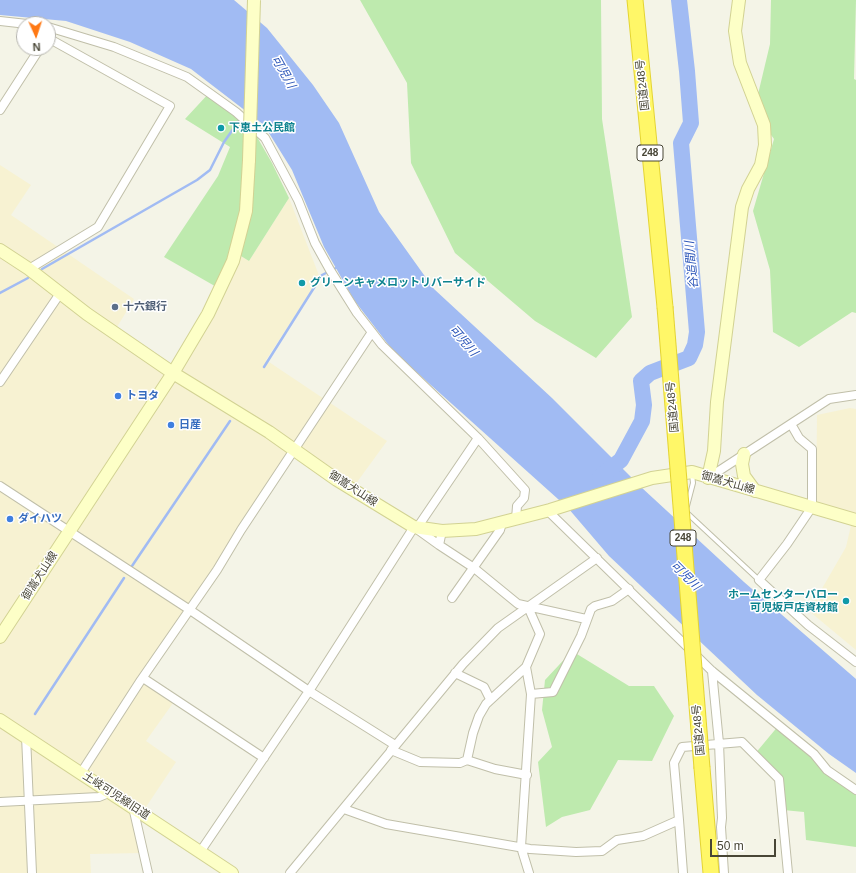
<!DOCTYPE html>
<meta charset="utf-8">
<style>
body{margin:0}
#map{position:relative;width:856px;height:873px;overflow:hidden;background:#f4f4e7;font-family:Helvetica,sans-serif}
canvas{display:block}
.north{position:absolute;left:16px;top:16px;width:40px;height:40px;box-sizing:border-box;background:#fff;border:1px solid #b6b5af;border-radius:50%;rotate:177deg;font-size:11px;font-weight:700;line-height:16px;text-align:center;color:#484636}
.north::after{content:'';display:block;margin:auto;width:14px;height:18px;background:#ff7914;clip-path:polygon(50% 0,100% 100%,50% 72%,0 100%)}
.scale{position:absolute;left:710px;top:839px;width:66px;height:18px;box-sizing:border-box;border:2px solid #484636;border-top:0;padding-left:5px;font-size:12px;line-height:14px;white-space:nowrap;color:#484636;-webkit-text-stroke:3px #fff;paint-order:stroke}
</style>
<div id="map">
<canvas width="856" height="873"></canvas>
<div class="north">N</div>
<div class="scale">50 m</div>
</div>
<script>
const ctx = document.querySelector('canvas').getContext('2d');
ctx.lineJoin = 'round';
function fill(path, color) { ctx.fillStyle = color; ctx.fill(path, 'evenodd'); }
const toPath = rows => new Path2D(rows.map(r => 'M' + r).join(''));
function strokePath(path, color, width, dash) { ctx.strokeStyle = color; ctx.lineWidth = width; ctx.lineCap = dash ? 'butt' : 'round'; ctx.setLineDash(dash || []); ctx.stroke(path); }
function write(font, color, halo, rows, align = 'center') {
  ctx.font = font + ' Helvetica,"Noto Sans JP",sans-serif'; ctx.lineWidth = 3; ctx.setLineDash([]); ctx.textBaseline = 'middle'; ctx.strokeStyle = halo; ctx.fillStyle = color; for (const [text, x, y, turn = 0] of rows) {
    ctx.save(); ctx.translate(x, y); ctx.rotate((+turn || 0) * Math.PI / 180); ctx.textAlign = isNaN(turn) ? turn : align; if (halo) ctx.strokeText(text, 0, 0); ctx.fillText(text, 0, 0); ctx.restore();
  }
}
fill(toPath([
 [0,165,31,185,11,215,134,299,114,332,173,373,235,252,249,261,289,198,320,278,266,360,387,441,352,489,294,449,141,680,173,703,146,741,176,762,142,813,134,808,143,853,90,854,91,873,0,873],
 [850,408,856,409,856,650,809,611,846,547,853,517,816,507,817,415]
]), '#f7f2d2');
fill(toPath([
 [360,0,601,0,602,119,632,317,596,358,535,321,455,253,411,163,407,83],
 [771,0,856,0,854,79,856,80,856,313,852,312,799,347,773,332,770,270,753,211,774,139,754,111,770,44],
 [210,92,249,123,272,163,289,198,249,261,236,253,220,289,164,257,218,176,230,147,185,119],
 [572,651,629,686,654,686,674,716,652,761,618,760,590,810,562,817,546,827,538,762,552,747,542,710,545,680],
 [779,725,856,790,856,847,806,840,804,812,783,810,779,779,754,755]
]), '#beeaae');
fill(toPath([
 [0,0,234,0,267,28,313,85,339,123,379,212,434,289,552,398,641,487,744,582,856,679,856,773,829,754,757,695,609,556,568,508,394,352,354,300,324,247,292,170,264,125,191,69,130,42,66,21,0,15]
]), '#a1bbf3');
strokePath(toPath([
 [42,269,197,180,210,170,224,142,241,118],
 [0,293,28,278],
 [264,367,322,275,338,267],
 [132,566,230,421],
 [35,714,124,578]
]), '#a1bbf3', 2.5);
strokePath(toPath([
 [600,477,621,460,642,421,644,405,641,381,650,373,689,358,695,345,697,332,681,143,691,123,687,71,679,0]
]), '#a1bbf3', 16);
const lane = toPath([
 [687,506,693,483,692,474],
 [686,512,759,580]
]);
const street = toPath([
 [0,21,27,24],
 [48,27,114,47,187,77,236,112,265,138,298,200,315,243,330,270,357,313,382,345,478,438,525,490,524,498,517,506,516,519],
 [0,110,40,48],
 [29,269,98,227,170,106,48,38],
 [0,382,61,292],
 [791,424,799,438,812,449,812,507,787,544,759,580,808,625,856,662],
 [708,478,829,399,856,395],
 [0,486,190,610,309,691,395,745],
 [550,510,551,514,712,671,814,754,827,770,856,790],
 [417,528,478,438],
 [442,531,439,545,474,568,518,604,586,619],
 [452,598,500,530,502,523],
 [528,607,540,634,526,667,531,694,521,847,529,873],
 [712,671,719,743,722,818,721,827,724,873],
 [455,673,484,687,490,699],
 [143,678,264,758],
 [531,694,553,692,581,636,591,609,595,606,612,601,629,589],
 [26,736,32,873],
 [391,750,420,762,460,763,467,760,495,769,527,775],
 [467,760,473,733,479,716,486,704,526,667],
 [81,773,141,680,217,570,241,530,372,332],
 [0,802,99,797,111,792],
 [133,807,148,873],
 [344,809,386,824,530,849,576,852,602,851,617,840,643,836,679,820,674,763,682,747,742,742,779,779,788,873],
 [679,820,683,873],
 [200,852,309,691,414,527,439,545],
 [290,873,463,664,498,628,597,558]
]);
const secondary = toPath([
 [0,250,29,269,87,314,173,373,269,432,337,480,414,527,442,531,476,529,550,510,652,478,692,472,856,520],
 [744,454,742,464,744,476,755,491],
 [708,478,714,451,717,402,742,207,748,189,761,165,765,145,764,125,740,63,735,31,739,0],
 [0,637,173,373,208,314,233,261,246,211,249,160],
 [0,720,232,873]
]);
const highway = toPath([
 [635,0,665,307],
 [702,768,711,873]
]);
strokePath(lane, '#c0bfa9', 6);
strokePath(street, '#c0bfa9', 10);
strokePath(secondary, '#d2d293', 14);
strokePath(highway, '#e4d432', 17);
strokePath(lane, '#fff', 4);
strokePath(street, '#fff', 8);
strokePath(secondary, '#fdffc7', 12);
strokePath(highway, '#fff768', 15);
const secondaryBridge = toPath([
 [249,160,254,0]
]);
const highwayBridge = toPath([
 [665,307,702,768]
]);
strokePath(secondaryBridge, '#d2d293', 14, []);
strokePath(highwayBridge, '#e4d432', 17, []);
strokePath(secondaryBridge, '#fdffc7', 12);
strokePath(highwayBridge, '#fff768', 15);
for (const [x, y, r, color] of [
 [221,128,4,"#0f9aa8"],
 [302,283,4,"#0f9aa8"],
 [115,307,4,"#5c6f8a"],
 [118,396,4,"#3f7fe0"],
 [171,425,4,"#3f7fe0"],
 [10,519,4,"#3f7fe0"],
 [846,601,4,"#0f9aa8"]
]) { const dot = new Path2D(); dot.arc(x, y, r, 0, 2 * Math.PI); ctx.fillStyle = color; ctx.fill(dot); strokePath(dot, '#fff', 1.5); }
for (const [x, y, w] of [
 [650,153,26],
 [683,538,26]
]) { const box = new Path2D(); box.roundRect(x - w / 2, y - 8, w, 16, 3); ctx.fillStyle = '#fff'; ctx.fill(box); strokePath(box, '#484636', 1); }
write('bold 10px', '#484636', null, [
 ["248",650,153],
 ["248",683,538]
]);
write('11px', '#484636', '#fff', [
 ["国道248号",643,85,-96],
 ["国道248号",673,407,-95],
 ["御嵩犬山線",728,483,16],
 ["御嵩犬山線",353,489,33],
 ["御嵩犬山線",40,576,-57],
 ["国道248号",699,730,-95],
 ["土岐可児線旧道",116,796,33]
]);
write('bold 11px', '#0d838f', '#fff', [
 ["下恵土公民館",229,128],
 ["グリーンキャメロットリバーサイド",310,283],
 ["ホームセンターバロー",838,595,"right"],
 ["可児坂戸店資材館",838,608,"right"]
], 'left');
write('bold 11px', '#4e5e75', '#fff', [
 ["十六銀行",123,307]
], 'left');
write('bold 11px', '#366cbe', '#fff', [
 ["トヨタ",126,396],
 ["日産",179,425],
 ["ダイハツ",18,519]
], 'left');
write('italic 12px', '#2a54b8', '#fff', [
 ["可児川",283,72,61],
 ["谷追間川",692,265,-95],
 ["可児川",463,341,49],
 ["可児川",685,576,45]
]);
</script>
